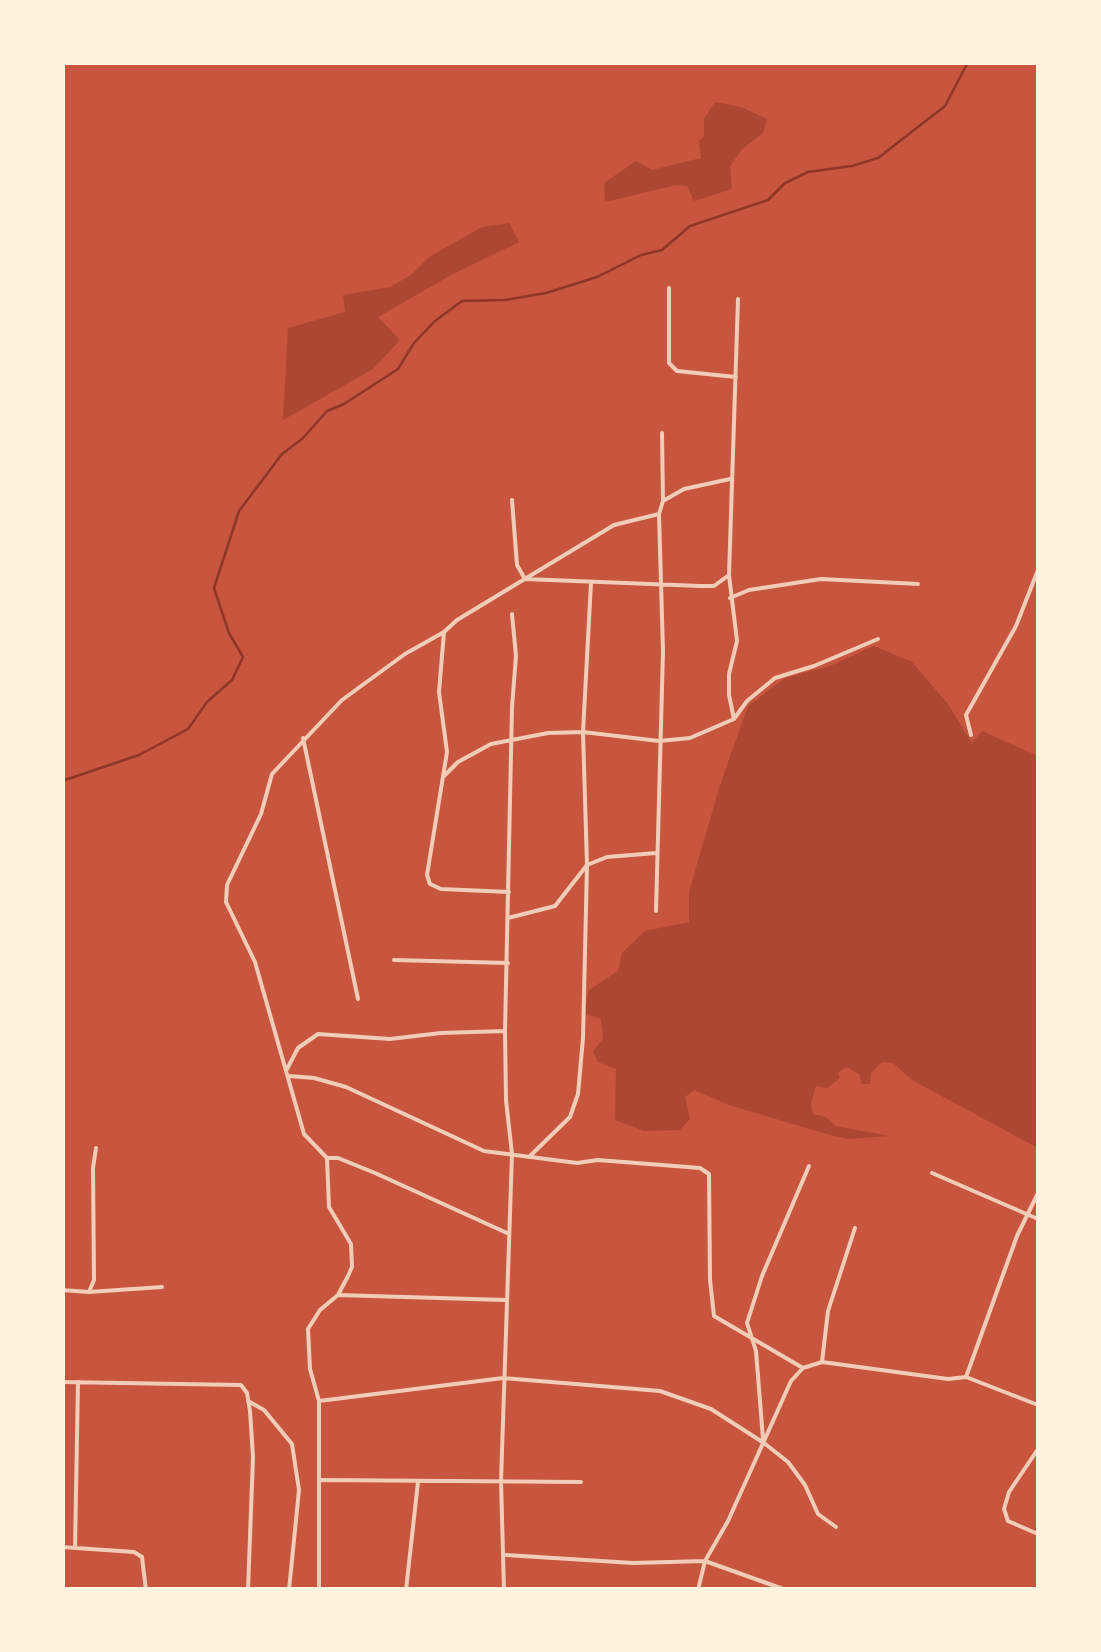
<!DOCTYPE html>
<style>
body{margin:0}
#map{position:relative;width:1101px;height:1652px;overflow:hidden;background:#c8553d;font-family:"Public Sans",sans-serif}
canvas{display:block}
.frame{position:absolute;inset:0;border:65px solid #fff3e0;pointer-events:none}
</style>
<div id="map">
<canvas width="1101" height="1652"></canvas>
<div class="frame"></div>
</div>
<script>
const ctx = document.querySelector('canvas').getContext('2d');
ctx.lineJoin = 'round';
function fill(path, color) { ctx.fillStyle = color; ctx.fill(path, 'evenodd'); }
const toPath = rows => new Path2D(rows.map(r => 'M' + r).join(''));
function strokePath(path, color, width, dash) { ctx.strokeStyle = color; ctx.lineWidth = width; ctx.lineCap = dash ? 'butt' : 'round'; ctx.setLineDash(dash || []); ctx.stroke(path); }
fill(toPath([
 [715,102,741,107,767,119,763,133,742,149,730,166,732,189,694,201,687,186,676,185,605,202,604,183,636,161,652,170,701,158,699,141,704,136,704,119],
 [509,223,519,242,451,275,378,317,400,340,373,369,283,420,288,328,345,312,343,295,390,287,411,275,429,257,482,227],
 [874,646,912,662,948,704,972,743,982,731,1038,756,1038,1148,912,1080,893,1063,882,1062,871,1073,870,1084,862,1084,859,1074,846,1067,838,1073,840,1078,827,1088,816,1086,811,1104,813,1114,826,1117,835,1126,890,1136,849,1139,830,1135,729,1105,694,1090,685,1097,690,1119,680,1130,644,1131,615,1120,616,1069,598,1062,593,1051,603,1039,601,1019,584,1013,589,990,618,971,622,953,645,931,689,922,689,892,720,785,748,706,785,678,830,666]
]), '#ae4732');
strokePath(toPath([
 [62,781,139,755,188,729,207,702,232,680,243,657,229,633,214,588,239,511,282,454,302,439,327,411,344,404,398,369,414,343,435,321,462,301,505,300,546,293,597,277,641,255,662,250,690,226,768,200,785,183,808,172,852,166,878,158,945,106,968,62]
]), '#8f3625', 2.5);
strokePath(toPath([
 [669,288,669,363,677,371,736,377],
 [662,433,663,501],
 [512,500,517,565,525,579,700,586,714,586,729,575],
 [730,598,749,590,821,579,918,584],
 [734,719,729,695,729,674,737,641,729,575,738,299],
 [971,735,966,715,1016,626,1038,570],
 [303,738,358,999],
 [444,776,458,762,491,744,548,733,583,732,659,741,690,738,734,719,747,701,775,678,814,666,878,639],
 [509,892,441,889,430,884,427,875,447,752,439,692,444,632,457,620,614,525,659,514],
 [656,911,663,651,659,514,663,501,684,489,730,479],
 [508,918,555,906,587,865,607,857,656,853],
 [394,960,508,963],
 [287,1069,298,1048,318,1034,390,1039,441,1033,505,1031],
 [289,1076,314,1078,346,1087,484,1151,577,1163,598,1160,700,1168,709,1174,710,1280,714,1316,803,1368],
 [529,1157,570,1117,578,1094,583,1038,587,865,583,732,591,583],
 [327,1158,338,1158,375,1173,507,1233],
 [932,1173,1038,1219],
 [62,1290,89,1292,94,1280,93,1168,96,1148],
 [89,1292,162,1287],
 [338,1295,505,1300],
 [822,1362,828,1311,855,1228],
 [966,1377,1017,1236,1038,1193],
 [62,1382,241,1385,247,1393,250,1411,253,1457,248,1590],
 [248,1401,264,1410,292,1444,299,1490,289,1590],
 [319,1401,503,1378,660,1391,711,1409,764,1443,788,1462,805,1485,818,1514,836,1527],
 [763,1439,756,1351,747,1323,762,1276,809,1166],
 [1038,1449,1009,1492,1004,1509,1008,1521,1038,1534],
 [321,1480,581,1482],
 [62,1547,134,1552,142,1557,146,1590],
 [75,1548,78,1382],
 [506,1555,633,1563,705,1561,786,1590],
 [319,1590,319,1401,310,1369,308,1329,320,1310,338,1295,348,1276,352,1267,351,1244,329,1207,327,1158,304,1134,255,962,226,902,227,885,261,814,272,774,342,700,405,654,444,632],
 [406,1590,418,1482],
 [504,1590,501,1481,512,1154,506,1100,505,1031,512,707,516,656,512,614],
 [698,1590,705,1561,728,1521,791,1381,803,1368,822,1362,948,1379,966,1377,1038,1405]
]), '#f1ccb7', 4);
</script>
